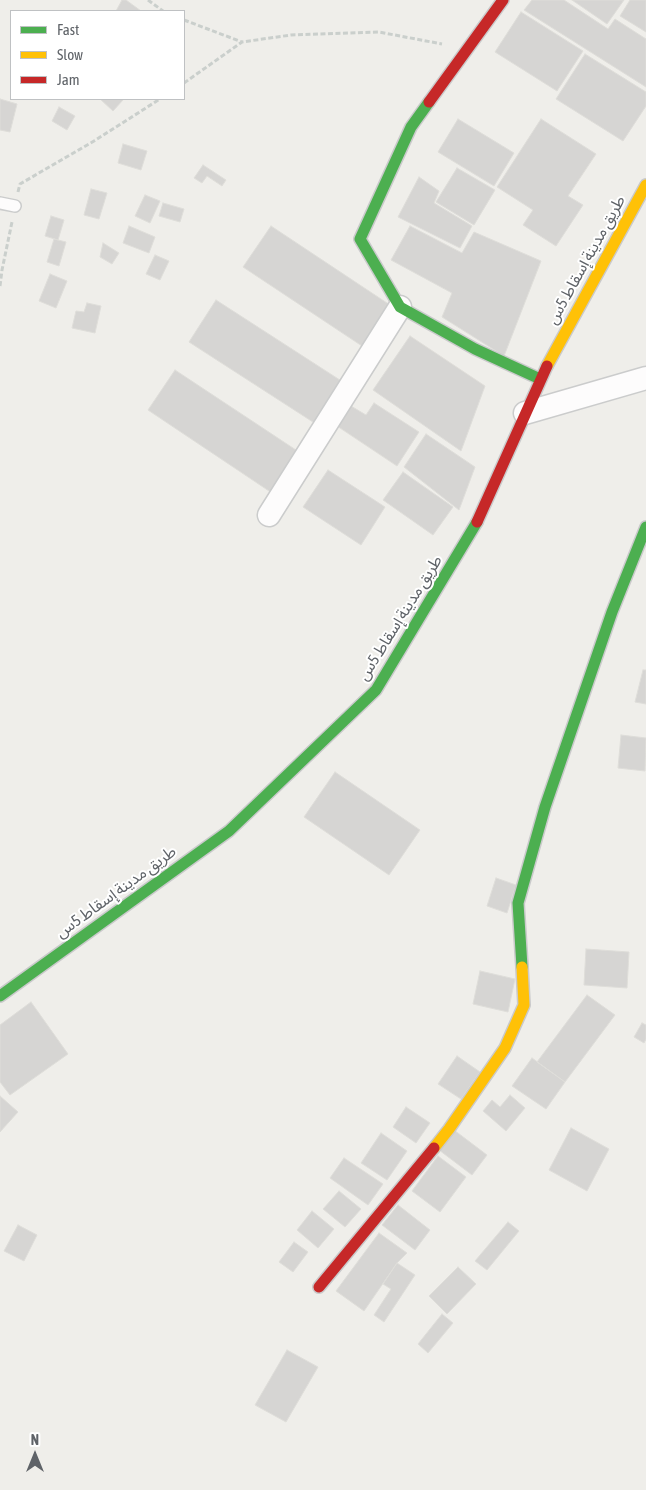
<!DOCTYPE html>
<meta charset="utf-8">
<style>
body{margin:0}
#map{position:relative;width:646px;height:1490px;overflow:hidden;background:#efeeea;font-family:"Asap Condensed",sans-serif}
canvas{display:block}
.legend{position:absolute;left:10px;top:10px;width:175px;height:90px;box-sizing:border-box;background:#fff;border:1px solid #bfc1c3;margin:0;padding:6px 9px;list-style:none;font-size:15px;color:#5f6368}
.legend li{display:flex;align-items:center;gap:10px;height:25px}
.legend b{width:25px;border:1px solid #bfc1c3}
.north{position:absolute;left:10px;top:1430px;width:50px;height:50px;-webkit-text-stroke:4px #fff;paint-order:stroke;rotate:0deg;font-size:14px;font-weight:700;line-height:20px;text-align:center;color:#5f6368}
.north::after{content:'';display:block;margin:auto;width:18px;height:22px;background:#5f6368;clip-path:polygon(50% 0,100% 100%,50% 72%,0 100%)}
</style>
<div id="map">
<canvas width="646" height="1490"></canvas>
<ul class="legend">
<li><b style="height:6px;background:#4caf50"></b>Fast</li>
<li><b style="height:6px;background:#ffc107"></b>Slow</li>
<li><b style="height:6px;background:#c62828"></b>Jam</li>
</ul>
<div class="north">N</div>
</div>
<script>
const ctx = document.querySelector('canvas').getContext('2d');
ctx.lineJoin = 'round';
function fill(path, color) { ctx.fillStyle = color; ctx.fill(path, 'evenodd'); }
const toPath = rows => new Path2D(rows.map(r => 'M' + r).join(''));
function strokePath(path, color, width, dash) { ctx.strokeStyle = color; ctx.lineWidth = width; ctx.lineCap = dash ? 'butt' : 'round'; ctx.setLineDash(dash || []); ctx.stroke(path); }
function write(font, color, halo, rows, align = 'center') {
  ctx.font = font + ' "Asap Condensed","Noto Sans Arabic",sans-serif'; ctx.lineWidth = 4; ctx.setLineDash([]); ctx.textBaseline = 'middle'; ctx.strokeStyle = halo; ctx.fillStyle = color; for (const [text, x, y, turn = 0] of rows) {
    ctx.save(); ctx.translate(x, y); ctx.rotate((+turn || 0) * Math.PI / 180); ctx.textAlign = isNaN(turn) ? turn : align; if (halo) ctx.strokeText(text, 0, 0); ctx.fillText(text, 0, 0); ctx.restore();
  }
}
const building = toPath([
 [122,0,126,0,141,11,116,11,122,0],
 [532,0,564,0,608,29,615,19,646,39,646,87,524,10,532,0],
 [572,0,624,0,607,24,572,0],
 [630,0,646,0,646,32,620,16,630,0],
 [521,12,583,51,557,91,495,52,521,12],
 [585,54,646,92,646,106,623,141,556,99,585,54],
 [0,99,17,104,10,132,0,130,0,99],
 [100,99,121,99,123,100,113,111,100,99],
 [59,107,75,116,67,130,52,121,59,107],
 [458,119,514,153,494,186,438,152,458,119],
 [541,119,596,154,568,196,583,205,556,246,523,225,533,210,497,187,541,119],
 [123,144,147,151,141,170,118,163,123,144],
 [203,165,226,180,222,186,207,176,202,183,194,178,203,165],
 [457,168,495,190,474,225,436,202,457,168],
 [419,177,439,191,434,203,472,226,460,248,398,217,419,177],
 [91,189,107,193,99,219,84,215,91,189],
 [145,195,160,201,150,223,135,216,145,195],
 [163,203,184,209,180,222,159,216,163,203],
 [51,216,64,220,58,240,45,236,51,216],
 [129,226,155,237,149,253,123,243,129,226],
 [271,226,390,305,362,346,243,267,271,226],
 [410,226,462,253,474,232,541,261,504,356,442,317,452,293,391,260,410,226],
 [54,239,66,242,59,266,47,262,54,239],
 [103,243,119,253,112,264,100,257,103,243],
 [155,255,169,261,160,280,146,274,155,255],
 [50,274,67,281,56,308,39,301,50,274],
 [216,300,343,382,316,424,189,342,216,300],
 [87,303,101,306,95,333,72,328,76,311,84,312,87,303],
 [410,336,485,386,461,451,373,390,410,336],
 [175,370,299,452,272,493,148,410,175,370],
 [374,403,419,432,397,466,337,426,351,406,366,415,374,403],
 [426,434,475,467,459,510,404,467,426,434],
 [328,470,385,507,361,545,303,507,328,470],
 [403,472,453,507,433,535,383,500,403,472],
 [643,670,646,670,646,704,635,702,643,670],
 [621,735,646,738,645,771,618,768,621,735],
 [335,772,420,830,389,875,304,817,335,772],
 [496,878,516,885,507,913,487,906,496,878],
 [586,949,629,952,627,988,584,985,586,949],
 [480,971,515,979,508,1012,473,1004,480,971],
 [587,995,615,1015,565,1082,537,1062,587,995],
 [31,1002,68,1054,10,1095,0,1082,0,1025,31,1002],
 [642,1023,646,1025,646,1039,644,1043,634,1037,642,1023],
 [457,1056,480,1072,461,1099,438,1084,457,1056],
 [532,1058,565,1082,546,1109,512,1086,532,1058],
 [510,1095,525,1108,506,1131,483,1111,492,1100,500,1107,510,1095],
 [0,1096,18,1112,0,1132,0,1096],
 [406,1107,430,1123,416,1143,393,1127,406,1107],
 [571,1128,609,1149,587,1191,549,1170,571,1128],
 [454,1130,487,1155,472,1175,439,1150,454,1130],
 [381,1133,407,1151,387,1180,361,1163,381,1133],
 [438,1156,466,1177,440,1212,412,1191,438,1156],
 [344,1158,383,1184,368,1205,330,1178,344,1158],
 [339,1191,361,1209,345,1227,323,1209,339,1191],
 [398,1205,430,1230,415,1250,382,1225,398,1205],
 [312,1211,334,1229,318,1248,297,1230,312,1211],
 [508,1222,519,1231,487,1270,475,1261,508,1222],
 [18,1225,37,1235,24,1261,4,1251,18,1225],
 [379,1233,407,1253,397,1263,364,1311,336,1291,379,1233],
 [294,1242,308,1252,293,1272,279,1262,294,1242],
 [397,1263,415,1275,384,1322,374,1315,391,1289,383,1284,397,1263],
 [458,1267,476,1284,447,1314,429,1296,458,1267],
 [442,1314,453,1323,428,1353,418,1344,442,1314],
 [287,1350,318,1367,286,1422,255,1405,287,1350]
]);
fill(building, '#d6d5d3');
strokePath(building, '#deddd9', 1);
const lane = toPath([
 [0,203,15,206]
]);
const street = toPath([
 [525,413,646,378],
 [269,515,400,307]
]);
const fast = toPath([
 [429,102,411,127,360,239,400,307,475,349,540,379],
 [522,967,518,903,545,807,612,612,646,527],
 [0,996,229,831,376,690,477,522]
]);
const slow = toPath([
 [547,366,646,185],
 [434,1148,449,1129,505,1048,524,1005,522,967]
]);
const jam = toPath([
 [429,102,503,0],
 [477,522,547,366],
 [319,1287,434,1148]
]);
strokePath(lane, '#cbcccc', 14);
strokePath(street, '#cbcccc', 25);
strokePath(fast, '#cacacb', 14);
strokePath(slow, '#cacacb', 14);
strokePath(jam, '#cacacb', 14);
strokePath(toPath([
 [148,0,163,11],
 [184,20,242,42],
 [184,83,242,42,291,35,379,32,442,44],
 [18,192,20,184,94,141,160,99],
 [0,286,2,270,12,222]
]), '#cacfcc', 3, [5, 2.5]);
strokePath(lane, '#fdfcfc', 11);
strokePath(street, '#fdfcfc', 22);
strokePath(fast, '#4caf50', 11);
strokePath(slow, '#ffc107', 11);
strokePath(jam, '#c62828', 11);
write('16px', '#5f6368', '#fff', [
 ["طريق مدينة إسقاط 5س",586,260,-61],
 ["طريق مدينة إسقاط 5س",400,618,-58],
 ["طريق مدينة إسقاط 5س",116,892,-36]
]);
</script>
